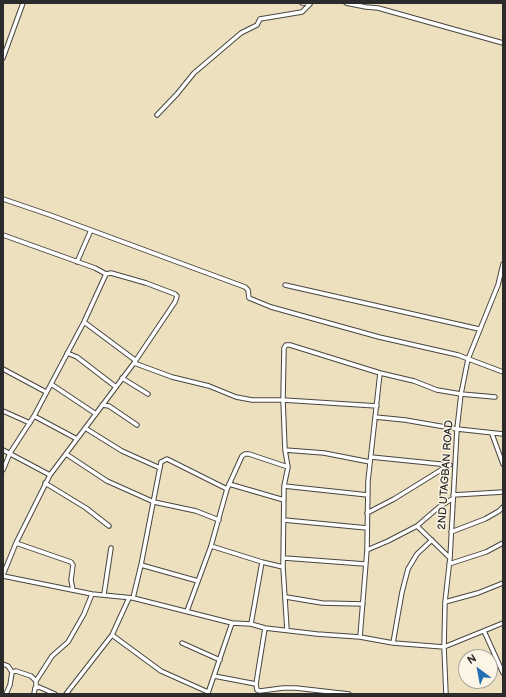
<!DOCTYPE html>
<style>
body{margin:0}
#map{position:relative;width:506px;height:697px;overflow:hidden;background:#ede0be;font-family:"Balsamiq Sans",sans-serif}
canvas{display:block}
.frame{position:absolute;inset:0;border:4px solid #2b2b2b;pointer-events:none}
.north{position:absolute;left:458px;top:649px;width:40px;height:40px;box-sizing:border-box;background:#fcf5e5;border:1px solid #a8a49b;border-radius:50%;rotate:328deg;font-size:11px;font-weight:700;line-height:16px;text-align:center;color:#2b2b2b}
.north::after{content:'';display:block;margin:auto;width:14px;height:18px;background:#1f6fb2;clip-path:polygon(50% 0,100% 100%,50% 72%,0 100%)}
</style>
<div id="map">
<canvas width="506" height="697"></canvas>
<div class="frame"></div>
<div class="north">N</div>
</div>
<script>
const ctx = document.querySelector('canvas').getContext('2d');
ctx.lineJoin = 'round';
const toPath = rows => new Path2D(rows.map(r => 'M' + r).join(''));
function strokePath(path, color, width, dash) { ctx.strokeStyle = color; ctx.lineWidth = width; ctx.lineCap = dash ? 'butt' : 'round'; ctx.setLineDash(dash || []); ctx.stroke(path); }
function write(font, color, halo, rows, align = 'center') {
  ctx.font = font + ' "Balsamiq Sans",sans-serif'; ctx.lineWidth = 3; ctx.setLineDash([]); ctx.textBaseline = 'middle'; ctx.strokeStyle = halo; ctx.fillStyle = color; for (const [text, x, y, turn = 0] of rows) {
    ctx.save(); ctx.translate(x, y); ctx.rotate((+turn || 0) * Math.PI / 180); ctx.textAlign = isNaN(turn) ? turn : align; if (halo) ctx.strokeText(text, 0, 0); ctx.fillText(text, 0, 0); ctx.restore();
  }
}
const minor = toPath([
 [302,3,310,3],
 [346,3,366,7,378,8,503,43],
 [3,58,23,3],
 [157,115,177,94,194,73,241,33,257,25,260,19,302,12,310,4],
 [3,199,50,215,245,287,248,290,249,298,271,307,379,337,458,355,503,372],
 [3,235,95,268,106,274,111,273,146,283,175,294,177,296,175,302,134,363,50,475,16,543,3,575],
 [77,262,91,230],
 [285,285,479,329],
 [84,322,135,360],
 [67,353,77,357,116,387],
 [134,363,172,377,209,386,236,397,252,400,283,400,377,406],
 [3,369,46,392],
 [122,378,148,394],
 [51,384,96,414],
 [102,405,109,406,137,425],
 [3,411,30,423],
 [34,416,77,439],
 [375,417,405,420,457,429,503,434],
 [85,428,122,451,160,468],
 [492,434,503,464],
 [3,450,50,475],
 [285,450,324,453,370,462],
 [66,454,107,481,154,502,196,511,219,520],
 [371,457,450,465],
 [3,470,10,453,34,416,84,322,106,274],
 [45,483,86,508,109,526],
 [229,484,284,500],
 [284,486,368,495],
 [453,495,503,492],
 [367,513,394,499,449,465],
 [284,520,367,528],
 [451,532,485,519,499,511,503,507],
 [16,543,71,562,73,565,71,580,73,590],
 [211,546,262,562],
 [367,550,388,541,417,526],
 [284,558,365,564],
 [450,558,417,526,439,507,452,499],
 [449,564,486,552,503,543],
 [141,565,198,581],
 [3,576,92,594,133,598,232,623,251,624,265,628,317,634,360,637,393,643,444,647,503,623],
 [104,594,111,548],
 [286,597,322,603,363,604],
 [133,598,141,565,161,462,167,459,227,489],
 [445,602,478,593,503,583],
 [187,611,211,546,227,489,242,456,245,454,249,454,288,467],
 [251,624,262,562,283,567],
 [287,630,283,567,284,486,288,467,285,450,283,400,284,348,286,345,290,345,380,373,414,381,437,390,461,394,495,397],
 [484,631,503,673],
 [112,635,161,671,208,692],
 [360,637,367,550,368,481,380,373],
 [182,643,220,660],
 [393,643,402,592,408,569,417,554,432,540],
 [3,664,8,666,12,672,10,685,6,694],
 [12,672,16,671,31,676,36,681,36,687],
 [214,676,256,684,257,690,260,691,283,688,296,688,349,694],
 [36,681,52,656,68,642,84,614,92,594],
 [256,684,265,628],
 [208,693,232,623],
 [34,694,35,688,39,687,55,694],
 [66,694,112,635,129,598],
 [446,694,444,647,445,602,450,558,457,429,461,394,468,359,498,285,503,264]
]);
strokePath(minor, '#484641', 5.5);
strokePath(minor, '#fff', 3.5);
write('11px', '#2b2b2b', '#fcf5e5', [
 ["2ND UTAGBAN ROAD",446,475,-86]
]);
</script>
